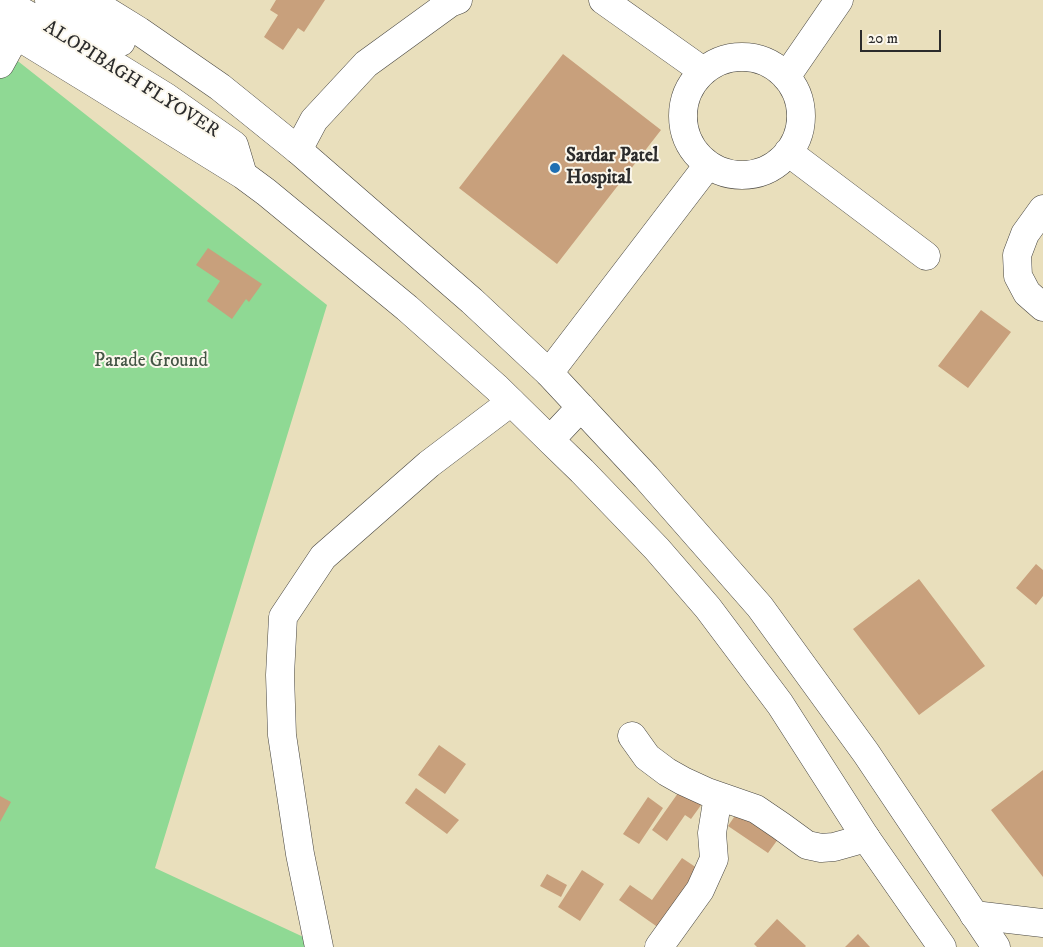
<!DOCTYPE html>
<style>
body{margin:0}
#map{position:relative;width:1043px;height:947px;overflow:hidden;background:#e9dfbc;font-family:"IM FELL DW Pica",serif}
canvas{display:block}
.scale{position:absolute;left:860px;top:30px;width:81px;height:22px;box-sizing:border-box;border:2px solid #2b2b2b;border-top:0;padding-left:6px;font-size:15px;line-height:18px;white-space:nowrap;color:#2b2b2b;-webkit-text-stroke:4px #fbf7ec;paint-order:stroke}
</style>
<div id="map">
<canvas width="1043" height="947"></canvas>
<div class="scale">20 m</div>
</div>
<script>
const ctx = document.querySelector('canvas').getContext('2d');
ctx.lineJoin = 'round';
function fill(path, color) { ctx.fillStyle = color; ctx.fill(path, 'evenodd'); }
const toPath = rows => new Path2D(rows.map(r => 'M' + r).join(''));
function strokePath(path, color, width, dash) { ctx.strokeStyle = color; ctx.lineWidth = width; ctx.lineCap = dash ? 'butt' : 'round'; ctx.setLineDash(dash || []); ctx.stroke(path); }
function write(font, color, halo, rows, align = 'center') {
  ctx.font = font + ' "IM FELL DW Pica",serif'; ctx.lineWidth = 4; ctx.setLineDash([]); ctx.textBaseline = 'middle'; ctx.strokeStyle = halo; ctx.fillStyle = color; for (const [text, x, y, turn = 0] of rows) {
    ctx.save(); ctx.translate(x, y); ctx.rotate((+turn || 0) * Math.PI / 180); ctx.textAlign = isNaN(turn) ? turn : align; if (halo) ctx.strokeText(text, 0, 0); ctx.fillText(text, 0, 0); ctx.restore();
  }
}
fill(toPath([
 [0,47,327,305,155,868,325,947,0,947]
]), '#8fd994');
fill(toPath([
 [276,0,325,0,304,32,298,28,283,50,264,37,278,15,270,10],
 [563,54,661,130,557,264,459,188],
 [208,248,262,284,249,302,246,299,232,319,207,301,220,281,196,265],
 [981,310,1011,332,968,388,938,366],
 [1036,564,1043,570,1043,596,1036,605,1016,588],
 [919,579,985,666,919,715,853,629],
 [439,745,466,764,445,794,418,775],
 [1043,770,1043,877,991,810],
 [683,786,704,801,691,819,685,815,667,841,652,830],
 [416,788,459,820,447,834,405,803],
 [0,796,11,802,0,822],
 [648,797,663,808,639,844,623,834],
 [741,807,781,835,768,853,728,826],
 [682,858,700,870,659,928,619,900,630,885,652,900],
 [582,870,604,884,580,921,558,907],
 [547,874,567,885,561,897,540,886],
 [777,919,806,946,805,947,757,947,754,944],
 [858,934,870,947,845,947]
]), '#c8a07c');
const minor = toPath([
 [603,0,703,71],
 '683 116a59 59 0 1 1 118 0a59 59 0 1 1-118 0Z',
 [0,64,16,35],
 [786,77,839,0],
 [298,150,314,120,366,64,450,3,458,0],
 [788,152,926,256],
 [1043,209,1025,234,1017,255,1018,276,1027,293,1043,307],
 [549,373,708,165],
 [632,736,647,757,667,772,683,781,707,792,756,809,781,826,807,845,821,848,834,847,866,838],
 [974,915,1043,923],
 [319,947,300,854,282,735,280,675,283,617,323,557,429,464,511,402],
 [659,947,700,890,714,859,712,833,718,796]
]);
const highway = toPath([
 [1,0,80,44,166,97,234,145,243,175],
 [49,0,121,42],
 [89,0,139,31,220,87,298,150,472,301,549,373,646,477,760,607,866,753,996,947],
 [0,26,16,35,96,84,243,175,266,192,407,308,497,388,550,440,582,471,657,549,708,608,780,704,866,838,942,947],
 [550,440,581,407]
]);
strokePath(minor, '#484641', 29);
strokePath(highway, '#484641', 29);
strokePath(minor, '#fff', 28);
strokePath(highway, '#fff', 28);
for (const [x, y, r, color] of [
 [555,168,6,"#1f6fb2"]
]) { const dot = new Path2D(); dot.arc(x, y, r, 0, 2 * Math.PI); ctx.fillStyle = color; ctx.fill(dot); strokePath(dot, '#fbf7ec', 2); }
write('19px', '#2b2b2b', '#fbf7ec', [
 ["ALOPIBAGH FLYOVER",131,80,32]
]);
write('bold 19px', '#2b2b2b', '#fbf7ec', [
 ["Sardar Patel",566,157],
 ["Hospital",566,179]
], 'left');
write('19px', '#445645', '#fbf7ec', [
 ["Parade Ground",151,362]
]);
</script>
